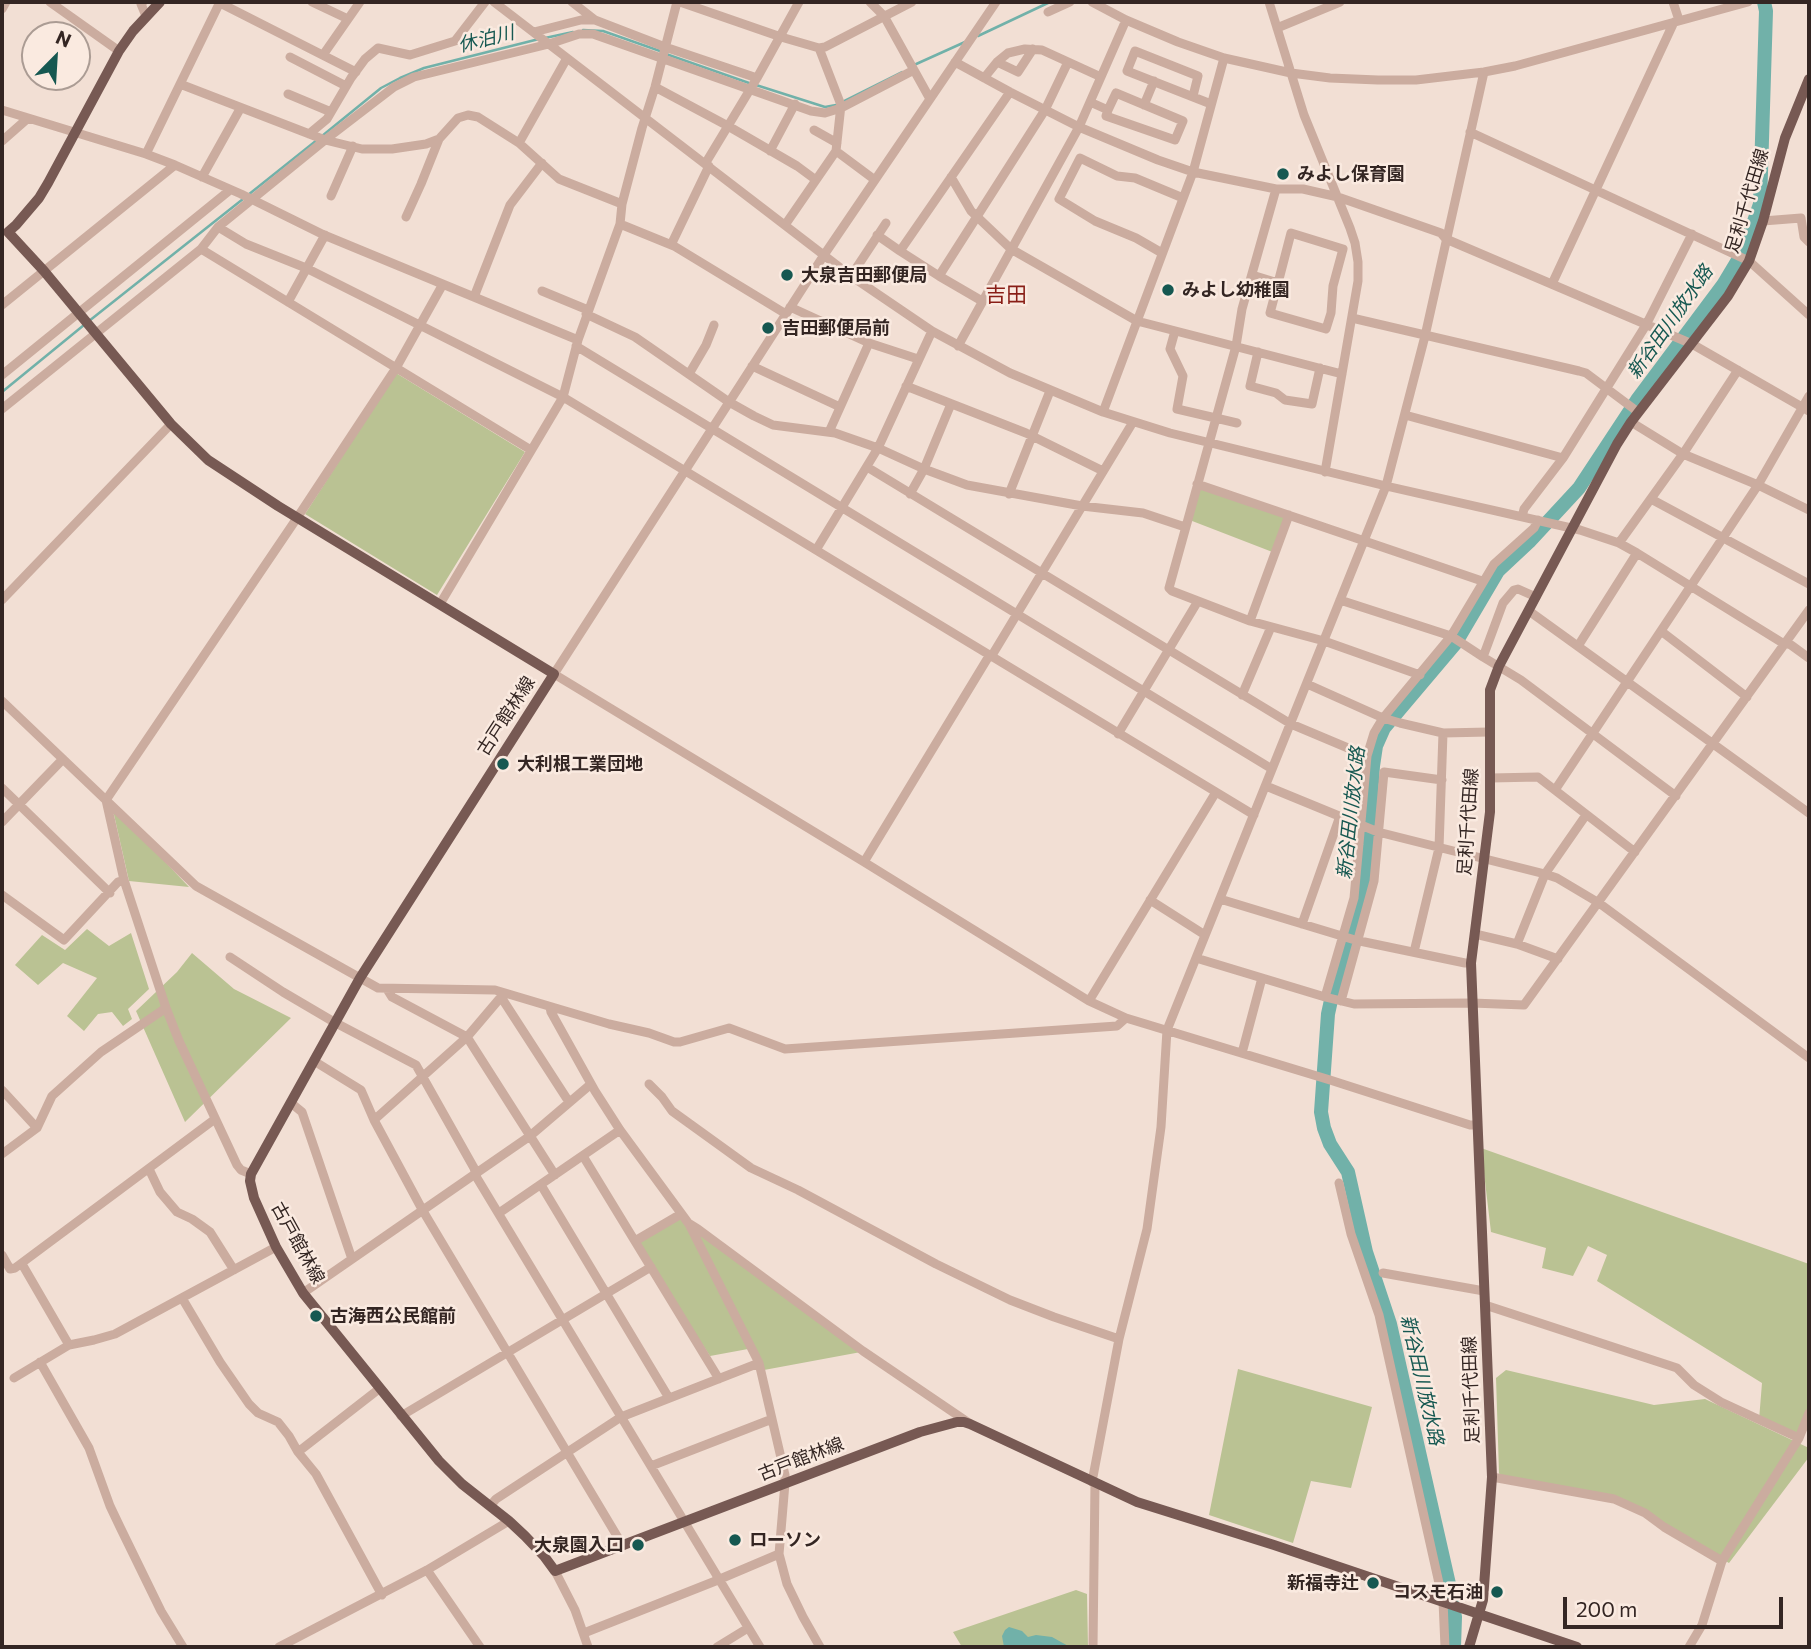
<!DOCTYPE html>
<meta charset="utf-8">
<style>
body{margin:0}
#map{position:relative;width:1811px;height:1649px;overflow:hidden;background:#f2dfd4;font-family:Commissioner,sans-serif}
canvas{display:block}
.frame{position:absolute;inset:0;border:4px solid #342623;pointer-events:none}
.north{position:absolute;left:21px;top:21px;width:70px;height:70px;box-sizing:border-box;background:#faeae0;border:2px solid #ab9c94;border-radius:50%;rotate:24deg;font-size:19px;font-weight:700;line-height:28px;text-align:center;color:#342623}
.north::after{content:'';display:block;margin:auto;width:24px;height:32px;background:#165851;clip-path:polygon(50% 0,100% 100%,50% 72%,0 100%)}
.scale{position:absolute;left:1563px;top:1597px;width:220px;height:32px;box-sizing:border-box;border:4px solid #342623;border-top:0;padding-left:9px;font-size:21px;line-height:24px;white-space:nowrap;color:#342623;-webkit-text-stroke:5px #faeae0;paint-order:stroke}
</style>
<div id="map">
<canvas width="1811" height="1649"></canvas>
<div class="frame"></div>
<div class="north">N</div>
<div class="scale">200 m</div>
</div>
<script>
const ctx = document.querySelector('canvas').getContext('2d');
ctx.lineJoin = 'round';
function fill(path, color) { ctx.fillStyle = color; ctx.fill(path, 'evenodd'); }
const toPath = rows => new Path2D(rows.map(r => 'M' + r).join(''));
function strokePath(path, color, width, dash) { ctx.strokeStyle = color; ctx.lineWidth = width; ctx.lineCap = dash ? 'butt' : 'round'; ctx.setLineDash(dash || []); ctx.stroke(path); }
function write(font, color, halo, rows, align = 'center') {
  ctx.font = font + ' Commissioner,"Noto Sans JP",sans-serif'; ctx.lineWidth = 5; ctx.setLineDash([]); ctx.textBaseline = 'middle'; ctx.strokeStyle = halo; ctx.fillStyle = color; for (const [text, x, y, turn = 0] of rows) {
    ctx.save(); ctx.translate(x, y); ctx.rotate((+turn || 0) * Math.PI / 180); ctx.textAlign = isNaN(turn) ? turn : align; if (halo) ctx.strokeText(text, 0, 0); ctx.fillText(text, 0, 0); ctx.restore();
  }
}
fill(toPath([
 [396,373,525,452,437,595,305,514],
 [1197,484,1289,515,1275,553,1187,519],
 [112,806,189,887,129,881],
 [87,929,109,946,131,933,149,989,128,1009,132,1019,123,1026,112,1012,98,1014,84,1031,67,1016,97,978,63,963,38,985,15,965,42,935,65,950],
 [192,953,234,989,291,1018,185,1122,136,1011,177,972],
 [1481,1148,1809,1264,1809,1417,1799,1438,1759,1420,1762,1383,1597,1281,1607,1255,1588,1246,1573,1276,1542,1268,1546,1248,1491,1232],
 [681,1218,687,1227,748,1349,710,1356,636,1243],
 [695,1230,861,1352,764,1370],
 [1238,1369,1372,1407,1351,1488,1311,1481,1293,1543,1209,1515],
 [1506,1370,1654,1405,1705,1399,1809,1448,1809,1457,1729,1563,1651,1518,1607,1498,1501,1479,1499,1473,1496,1378],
 [1076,1590,1087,1594,1088,1647,962,1647,953,1632]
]), '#bac293');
fill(toPath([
 [1009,1627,1022,1631,1028,1637,1036,1635,1052,1637,1070,1647,1004,1647,1002,1636,1005,1630]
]), '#71b1a9');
strokePath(toPath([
 [583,30,603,31,660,51],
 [978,36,1050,2],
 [545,38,573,32],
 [666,54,749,83],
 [914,65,965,42],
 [756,85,825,107,836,105],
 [842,102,902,72],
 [322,136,381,88,400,78,424,68,539,39],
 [248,195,317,140],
 [89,321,243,199],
 [2,392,84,325]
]), '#71b1a9', 2.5);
strokePath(toPath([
 [1454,1647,1455,1617,1449,1584,1390,1324,1366,1252,1348,1172,1330,1144,1324,1128,1321,1112,1328,1014,1333,991,1352,932,1363,889,1368,845,1373,766,1376,746,1384,728,1455,644,1498,571,1529,542,1579,488,1637,400,1723,285,1744,250,1760,204,1766,11,1764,2]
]), '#71b1a9', 14);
strokePath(toPath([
 [50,2,119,51],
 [143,2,141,4,146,16],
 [312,2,348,19],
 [494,2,851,276,932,331,1010,373,1103,412,1170,433,1386,486,1580,530,1619,543,1637,553,1781,642,1791,645,1809,658],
 [572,2,595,20],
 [680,2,781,37,819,48,825,47,912,2],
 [870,2,884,16,930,99],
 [996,2,824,255,554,674,864,862,1089,1001,1126,1018,1330,1080,1470,1125,1477,1125],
 [1092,2,1126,20,1178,42,1224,58,1291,73,1330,78,1378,80,1416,80,1484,72,1515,66,1748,2],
 [1269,2,1304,115,1350,228,1355,243,1358,262,1358,281,1325,472],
 [1673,2,1679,20],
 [220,3,356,72],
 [2,9,6,2],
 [1048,12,1070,2],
 [1277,28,1340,2],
 [534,32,581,20,595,20,665,47,757,78],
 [323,55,360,2],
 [290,57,346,86],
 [955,62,1010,92,1079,127,1158,160,1193,172,1276,189,1303,189,1338,197,1441,233,1446,239,1692,344,1809,411],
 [997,62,1018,72,1033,49],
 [984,78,997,62,1008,53,1025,49,1042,50,1101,77],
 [180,84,325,140,362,149,392,149,426,144,439,139,458,118,468,115,478,117,519,143,559,179,622,204],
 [655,87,728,126,797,166,816,180],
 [288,94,331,112],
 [1193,96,1198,76,1135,51,1127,71,1211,104],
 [1090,102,1108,110,1116,93,1183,121,1175,140,1106,116,1108,110],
 [1144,105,1154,81],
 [2,110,146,154,175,165,241,194,324,235,578,340],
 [814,130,837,143],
 [1470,132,1749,261,1809,315],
 [309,134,327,119,351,78,365,59,378,48,410,55,455,41,485,2],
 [2,141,27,119],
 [519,143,567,58],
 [770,151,795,104],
 [836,151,875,180],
 [146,154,220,2],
 [705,164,757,78,799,2],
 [202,177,240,109],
 [951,177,971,211,1011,249,1137,321,1342,374],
 [1276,189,1242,309,1236,346,1169,588,1172,591,1250,621,1324,641,1420,675],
 [331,196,353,146],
 [406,217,421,184,439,139],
 [1763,221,1801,218,1804,237,1809,242],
 [620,224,674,246,786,314],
 [785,225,836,151,841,105,819,48],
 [218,227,246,244,306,268,563,397,1254,815],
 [877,235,900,251],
 [671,245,709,166],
 [201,249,531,450],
 [1162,253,1136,238,1095,221,1059,199,1080,158,1117,176,1135,178,1183,198],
 [1252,275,1278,283,1291,233,1343,249,1333,286,1331,313,1326,329,1270,313,1278,283],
 [851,276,886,223],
 [939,276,1045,110,1068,62],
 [1552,284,1674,22],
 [542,291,588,310],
 [474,297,510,205,542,163],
 [982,301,939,276,900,251,1010,92],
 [288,302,325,235],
 [2,305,175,165],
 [790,307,869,343,918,359],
 [586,314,635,337,729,402,754,416,773,425,835,433,878,448,924,469,967,485,1082,506,1143,513,1185,527],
 [1352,318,1579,371,1586,373,1638,412],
 [1175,331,1170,349,1183,376,1177,409,1237,423],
 [576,346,1272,769],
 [958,346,1079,127,1126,20],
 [1258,352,1250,386,1276,393,1285,400,1312,404,1320,368],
 [752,366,840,407],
 [689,374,706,345,714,325],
 [2,375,230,190],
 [906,386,1026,433,1103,471],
 [2,409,201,249,218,227,325,140,394,87,414,77,549,44,579,34,593,34,811,111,825,113,841,108,914,70],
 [1103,412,1193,172,1224,58],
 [1405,415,1563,458],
 [1631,422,1683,454,1758,485,1809,510],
 [829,432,869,343],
 [867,467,1291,724,1367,756],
 [1197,484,1482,581],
 [910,494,924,469,951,404],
 [1009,494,1050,391],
 [1651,499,1809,584],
 [1522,517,1524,509,1563,458,1646,325,1692,234],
 [1619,543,1683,454,1738,370],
 [816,550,878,448,932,331],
 [1536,597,1518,589,1514,590,1503,603,1483,657,1521,680,1676,796],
 [2,600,171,424],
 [1340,600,1451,636,1483,657],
 [440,604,563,397,578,340,620,224,622,204,642,128,655,87,677,2],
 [1529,611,1809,813],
 [1250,621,1289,515],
 [1661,631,1747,697],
 [1578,646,1637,553],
 [991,657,1133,422],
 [1307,684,1383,718,1400,723,1443,733,1489,732],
 [1242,695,1271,627],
 [2,701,196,886,378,988,495,990,609,1024,649,1033,674,1042,680,1042,729,1028,785,1049,1117,1026,1126,1018],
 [1118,734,1198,601],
 [1491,778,1538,777,1635,852],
 [1266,786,1378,832,1545,874,1557,878,1599,903,1809,1058],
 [2,788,110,893],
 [1555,790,1758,485,1809,396],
 [2,822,63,759],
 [864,862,989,656],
 [2,895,64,940,118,882,124,880],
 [1220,899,1355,940,1465,963,1471,963],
 [1150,900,1205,935],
 [1302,924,1340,816],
 [1475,934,1517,944,1558,959],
 [1517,944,1545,874,1586,815],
 [1414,952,1439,848,1443,733],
 [230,957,283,992,334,1022,416,1065,474,1168,477,1178,760,1647],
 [1196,958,1325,997,1354,1004,1472,1003,1524,1005,1809,610],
 [387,989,392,997,467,1037,555,1175],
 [501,993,501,997,569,1102],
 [1325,997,1354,898,1367,756,1374,733,1383,718,1451,636,1494,564,1534,528,1538,520],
 [1089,1001,1216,792],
 [1341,1001,1374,881,1384,772,1442,780],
 [550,1007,551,1012,595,1091,620,1130,689,1224,759,1363,785,1475,785,1483,779,1554,787,1584,803,1617,820,1647],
 [1242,1053,1262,978],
 [314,1061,361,1090,374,1120,423,1211,623,1546],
 [649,1084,662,1097,672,1111,751,1168,798,1190,936,1264,1010,1300,1054,1317,1119,1339],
 [2,1090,37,1128],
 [291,1103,302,1112,352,1259],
 [374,1120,467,1037,501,997],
 [2,1154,37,1128,52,1096,101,1052,166,1008],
 [583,1156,719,1379],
 [149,1169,160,1192,177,1212,192,1219,210,1232,234,1270],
 [251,1174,241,1170,237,1165,179,1041,166,1008,124,880,106,800,297,518,396,368,443,284],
 [1339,1183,1351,1234,1379,1315,1443,1601,1445,1647],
 [541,1185,669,1398],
 [499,1213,620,1130],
 [690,1224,698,1229,863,1351,969,1423],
 [635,1241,681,1214],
 [2,1255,10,1269,15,1268,215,1119],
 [22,1264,69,1345],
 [1383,1273,1484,1291],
 [303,1293,530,1136,591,1084],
 [182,1298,220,1362,249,1404,258,1413,278,1422,289,1436,298,1452,316,1474,382,1595],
 [1485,1305,1677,1368,1694,1385,1721,1402,1799,1438],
 [40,1362,89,1448,110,1506,120,1527,161,1611,183,1647],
 [14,1378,69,1345,94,1340,115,1334,276,1247],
 [401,1416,651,1267],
 [298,1452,379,1389],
 [651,1466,767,1421,772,1420],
 [1492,1477,1614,1499,1645,1513,1664,1527,1722,1561],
 [1092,1482,1119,1339,1147,1229,1161,1127,1167,1030,1386,486,1425,336,1484,72],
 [490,1506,496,1499,621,1417,759,1363],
 [427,1570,480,1647],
 [555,1571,575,1610,588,1647],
 [584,1633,713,1582,779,1554],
 [279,1647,427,1570,509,1521],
 [717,1647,748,1628],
 [1093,1647,1095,1483],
 [1689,1647,1702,1625,1722,1561,1799,1438,1809,1413]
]), '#cbac9f', 9);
strokePath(toPath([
 [160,2,133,31,119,51,48,183,39,198,16,225,8,232,44,271,171,424,208,460,278,506,554,674,360,978,251,1174,250,1181,254,1198,276,1247,303,1293,439,1461,462,1484,509,1521,525,1536,544,1556,555,1571,920,1432,957,1422,964,1422,970,1424,1137,1502,1274,1545,1577,1647],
 [1469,1647,1483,1600,1492,1477,1471,963,1490,812,1490,690,1499,666,1617,444,1631,422,1728,296,1749,261,1763,221,1785,138,1809,79]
]), '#775953', 10);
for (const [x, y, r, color] of [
 [1283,174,7,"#165851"],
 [787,275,7,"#165851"],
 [1168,290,7,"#165851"],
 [768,328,7,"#165851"],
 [503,764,7,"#165851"],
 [316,1316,7,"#165851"],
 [735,1540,7,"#165851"],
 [638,1545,7,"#165851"],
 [1373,1583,7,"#165851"],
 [1497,1592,7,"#165851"]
]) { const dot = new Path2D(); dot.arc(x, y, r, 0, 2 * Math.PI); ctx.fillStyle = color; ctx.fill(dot); strokePath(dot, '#faeae0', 2.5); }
write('bold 18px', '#342623', '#faeae0', [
 ["みよし保育園",1297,174],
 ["大泉吉田郵便局",801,275],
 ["みよし幼稚園",1182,290],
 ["吉田郵便局前",782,328],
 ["大利根工業団地",517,764],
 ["古海西公民館前",330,1316],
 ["ローソン",749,1540],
 ["大泉園入口",624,1545,"right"],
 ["新福寺辻",1359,1583,"right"],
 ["コスモ石油",1483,1592,"right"]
], 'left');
write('18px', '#342623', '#faeae0', [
 ["足利千代田線",1747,201,-73],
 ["古戸館林線",506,716,-57],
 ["足利千代田線",1468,822,-86],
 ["古戸館林線",298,1243,61],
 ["足利千代田線",1471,1390,-92],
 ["古戸館林線",801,1459,-21]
]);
write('italic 19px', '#165851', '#faeae0', [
 ["休泊川",486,39,-14],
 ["新谷田川放水路",1670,322,-55],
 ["新谷田川放水路",1351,813,-84],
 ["新谷田川放水路",1422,1380,77]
]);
write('21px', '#891e16', '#faeae0', [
 ["吉田",1006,295]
]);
</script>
